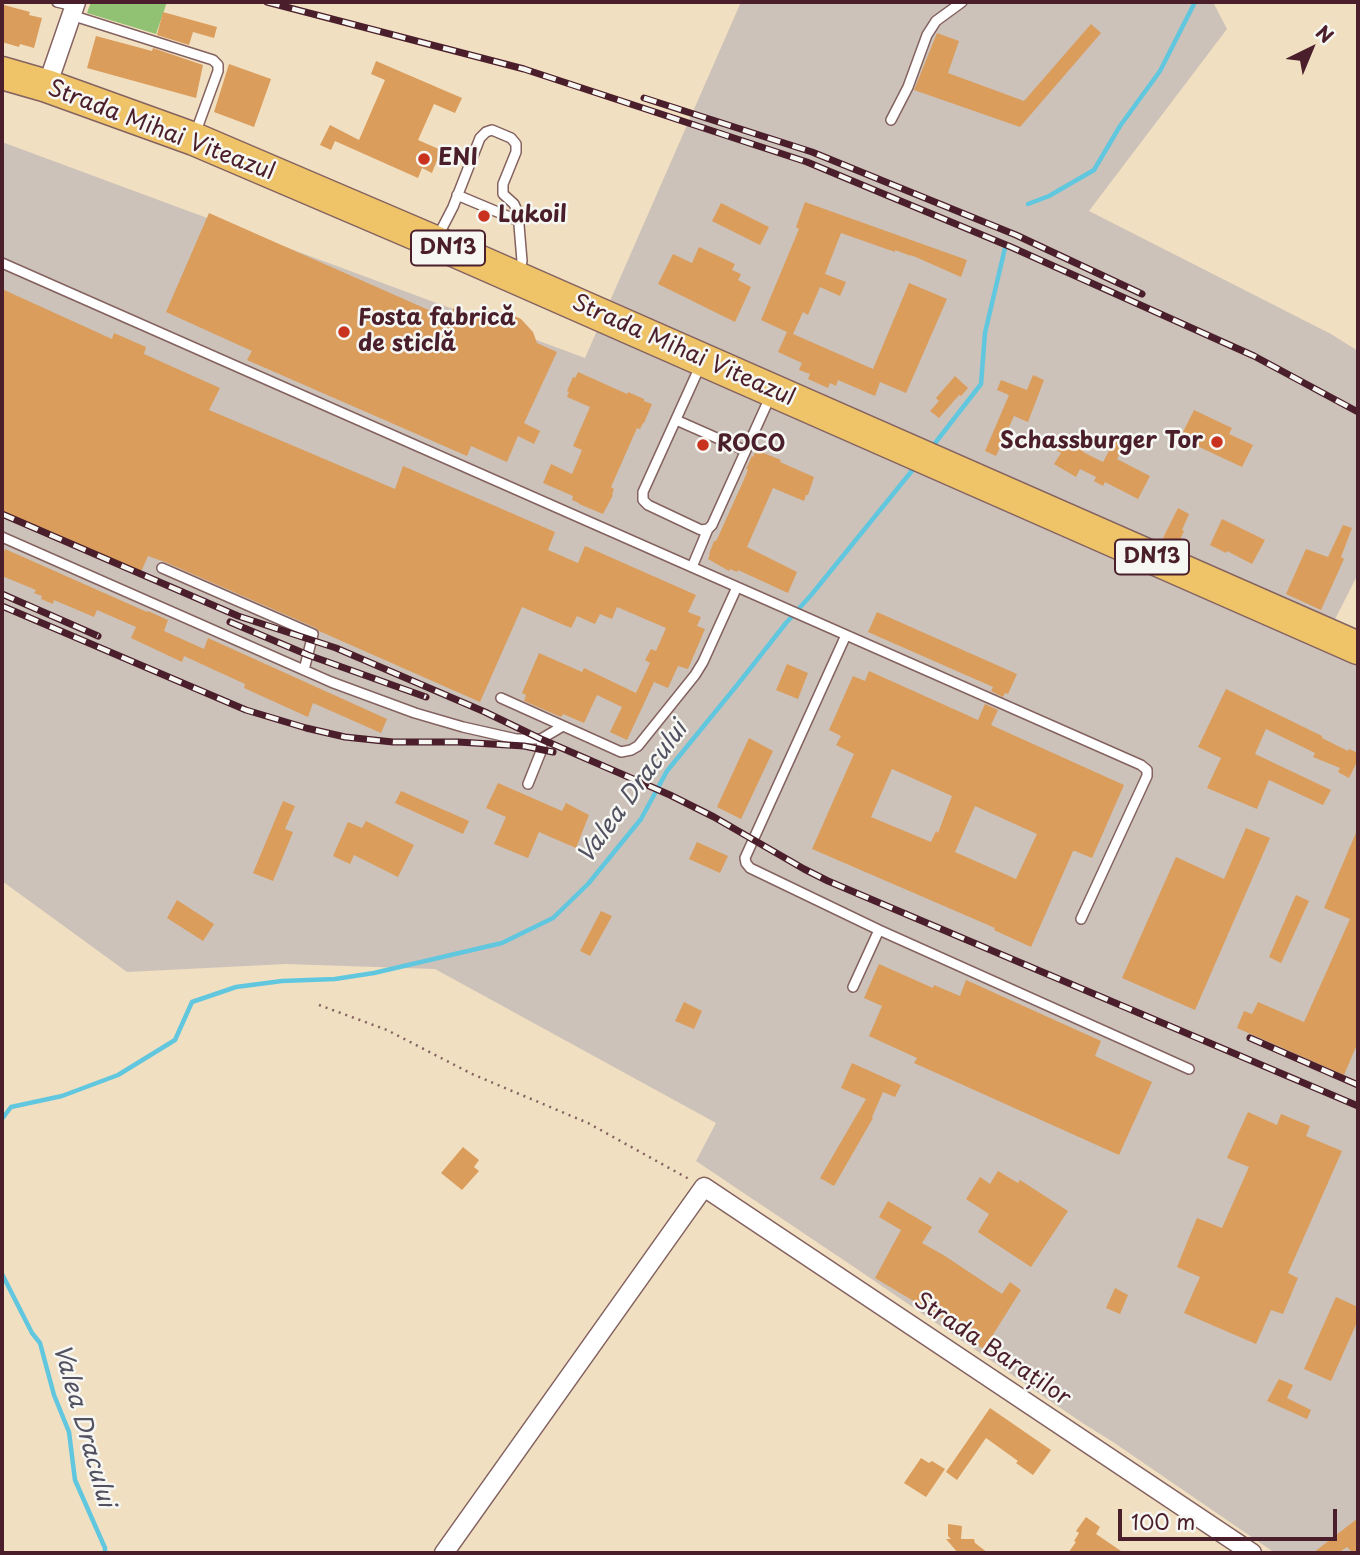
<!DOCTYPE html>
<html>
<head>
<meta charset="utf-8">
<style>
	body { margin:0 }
	#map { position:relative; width:1360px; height:1555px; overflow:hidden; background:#f1dfc1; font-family:"Playpen Sans",sans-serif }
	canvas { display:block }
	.frame { position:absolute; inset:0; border:4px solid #4a1f2b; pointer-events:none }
	.north { position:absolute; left:1276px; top:14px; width:70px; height:70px; -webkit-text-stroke:5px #f6f6f2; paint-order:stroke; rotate:43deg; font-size:19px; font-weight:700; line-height:28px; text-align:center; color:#4a1f2b }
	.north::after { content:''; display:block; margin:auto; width:24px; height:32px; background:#4a1f2b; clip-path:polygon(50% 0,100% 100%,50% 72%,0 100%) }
	.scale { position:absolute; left:1118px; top:1509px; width:219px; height:32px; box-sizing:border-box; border:4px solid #4a1f2b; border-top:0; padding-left:9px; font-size:21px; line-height:24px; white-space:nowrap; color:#4a1f2b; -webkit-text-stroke:5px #f6f6f2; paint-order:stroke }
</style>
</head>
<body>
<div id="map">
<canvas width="1360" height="1555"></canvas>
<div class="frame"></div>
<div class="north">N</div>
<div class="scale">100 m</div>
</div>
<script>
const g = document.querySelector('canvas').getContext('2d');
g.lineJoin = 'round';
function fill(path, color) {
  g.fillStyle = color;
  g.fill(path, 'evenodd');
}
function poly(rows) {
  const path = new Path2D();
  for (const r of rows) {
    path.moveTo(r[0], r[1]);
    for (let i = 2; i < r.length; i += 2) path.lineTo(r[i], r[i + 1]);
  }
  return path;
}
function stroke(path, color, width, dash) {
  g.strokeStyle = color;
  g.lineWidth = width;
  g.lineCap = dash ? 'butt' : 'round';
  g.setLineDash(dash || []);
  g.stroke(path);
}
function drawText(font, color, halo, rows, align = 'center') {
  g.font = font + ' "Playpen Sans",sans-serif';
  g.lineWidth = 5;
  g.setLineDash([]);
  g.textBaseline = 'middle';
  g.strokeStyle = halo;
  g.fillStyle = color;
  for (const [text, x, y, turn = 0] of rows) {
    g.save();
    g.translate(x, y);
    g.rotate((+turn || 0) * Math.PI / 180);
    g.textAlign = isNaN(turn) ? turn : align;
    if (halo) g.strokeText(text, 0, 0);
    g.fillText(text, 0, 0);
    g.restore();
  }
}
fill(poly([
	[741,2,1213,2,1227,29,1089,211,1331,334,1358,351,1358,574,1323,643,1358,659,1358,1553,1275,1553,1113,1442,1084,1424,854,1267,696,1161,716,1123,435,969,286,964,127,972,2,881,2,142,585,358]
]), '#ccc2b9');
fill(poly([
	[91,2,167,2,156,34,87,13]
]), '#91c273');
stroke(poly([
	[1028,204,1049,196,1094,170,1120,126,1160,71,1195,2],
	[932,447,981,384,985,333,1005,248],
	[2,1119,11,1107,62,1096,118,1075,175,1040,192,1002,236,987,282,981,335,979,374,973,502,943,553,918,588,884,641,819,667,771,738,684,786,623,812,594,915,467],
	[2,1274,32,1333,40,1343,54,1395,69,1432,75,1480,105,1548,105,1553]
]), '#61c7de', 4.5);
fill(poly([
	[4,5,30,12,29,15,42,18,34,48,20,44,19,47,2,42,2,11],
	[163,12,217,27,214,38,193,32,189,45,157,35],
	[1091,24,1101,33,1020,127,914,90,937,33,959,41,948,73,1024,101],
	[96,36,152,51,153,48,203,65,196,98,87,68],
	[376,61,462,98,455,113,434,104,418,140,441,150,432,173,422,168,418,178,335,141,331,150,320,145,330,125,359,140,385,80,371,74],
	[229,64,271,79,254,127,214,112],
	[805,202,967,260,961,277,911,255,911,256,895,250,895,252,841,233,825,274,846,282,840,296,820,287,808,315,803,312,793,334,873,369,909,283,947,299,906,393,880,382,875,396,838,380,836,386,830,383,828,388,808,379,810,374,799,370,802,363,778,352,787,332,761,320,799,229,796,227],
	[721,203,769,227,760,245,712,221],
	[209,213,449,319,454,307,474,315,485,311,497,311,508,313,521,319,533,332,537,343,557,352,524,423,540,431,534,444,518,436,507,462,471,446,467,456,247,360,252,351,166,312],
	[699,247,735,264,732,270,741,274,738,280,751,287,735,322,658,284,673,254,692,263],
	[2,289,112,339,114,333,146,347,144,354,220,388,209,410,395,489,403,466,555,532,548,550,578,563,585,546,696,595,688,612,701,617,697,626,705,629,688,669,678,666,668,688,654,682,627,740,610,732,622,707,597,695,584,723,563,714,561,717,524,701,526,695,522,693,539,653,582,672,584,668,636,693,650,663,645,660,651,649,656,651,666,628,617,607,612,619,600,614,595,624,577,616,571,628,522,607,480,702,319,631,316,628,165,562,148,556,141,572,2,511],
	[578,372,627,394,628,392,644,399,644,401,652,404,644,423,643,423,640,429,637,428,611,487,614,489,612,494,613,495,603,514,579,504,579,503,572,500,573,496,543,483,551,464,572,474,582,450,573,446,590,407,567,397,569,392,567,391,573,377,575,378],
	[1033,375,1044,380,1028,422,1014,416,996,456,985,451,1009,395,997,390,1001,380,1027,390],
	[955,376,968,388,961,396,959,395,939,418,930,411,939,401,936,398],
	[1194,410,1232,428,1229,434,1253,445,1242,467,1180,438],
	[1064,434,1086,446,1083,452,1103,462,1117,436,1127,442,1117,459,1150,476,1138,499,1105,482,1103,486,1094,481,1096,477,1080,469,1076,477,1054,464,1061,453,1055,449],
	[756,450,781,460,780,462,814,477,808,495,806,495,804,501,773,488,747,547,797,572,788,593,738,570,737,572,730,569,729,571,708,559,710,554,709,554,714,541,716,541,719,535,746,475,748,469,746,469,752,456,753,457],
	[1178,508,1189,514,1182,530,1184,531,1179,542,1176,541,1175,544,1163,538],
	[1222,519,1265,540,1252,564,1227,551,1226,553,1210,545],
	[1343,525,1352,528,1341,557,1344,559,1321,610,1286,594,1306,549,1328,557],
	[5,549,147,612,148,611,168,620,164,631,204,649,208,638,387,719,381,733,313,703,308,717,244,688,245,684,184,656,182,662,131,638,136,627,97,610,94,617,54,600,53,604,41,599,42,596,34,593,36,590,2,576,2,556],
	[877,612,1017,674,1008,694,1005,693,1003,697,991,691,993,687,868,632],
	[787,664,808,673,798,699,776,690],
	[869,671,978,720,985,704,998,710,991,725,1124,785,1092,858,1075,851,1073,851,1031,947,994,930,995,928,812,849,854,754,836,745,841,736,829,730,853,676,865,681],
	[892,769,952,796,938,833,936,831,931,842,871,817],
	[975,806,1037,834,1016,879,955,852],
	[1226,689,1322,736,1322,738,1348,751,1349,749,1358,753,1358,760,1349,778,1338,772,1340,768,1313,757,1315,753,1266,729,1255,754,1331,790,1323,805,1269,780,1257,809,1207,788,1221,758,1198,747],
	[749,738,773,751,741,819,717,807],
	[498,783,562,811,566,803,589,815,576,848,539,832,528,858,494,844,506,817,486,808],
	[401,791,469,821,463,834,395,803],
	[283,801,295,806,285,829,293,832,273,881,253,873],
	[366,821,414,845,398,877,354,855,350,864,333,856,348,822,362,828],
	[1246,828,1270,838,1195,1010,1122,978,1176,857,1224,879],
	[1358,828,1358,1042,1344,1075,1237,1028,1244,1011,1252,1014,1258,1002,1304,1022,1350,919,1324,908],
	[697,842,728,856,720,873,689,859],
	[1296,895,1309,901,1281,963,1269,957],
	[177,900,214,924,203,941,167,918],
	[601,911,612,916,590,956,580,951],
	[879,964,933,988,934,985,960,996,966,980,1101,1041,1095,1056,1152,1082,1119,1155,914,1063,917,1058,869,1036,882,1006,864,998],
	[684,1002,702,1011,694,1029,675,1021],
	[852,1063,901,1085,895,1097,883,1092,872,1117,873,1118,834,1186,820,1178,866,1099,841,1088],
	[1248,1112,1277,1125,1281,1114,1310,1126,1306,1136,1342,1151,1288,1273,1298,1278,1283,1314,1271,1310,1256,1344,1184,1313,1200,1277,1177,1267,1197,1218,1222,1228,1249,1167,1227,1158],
	[463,1147,479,1160,474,1167,479,1171,462,1190,441,1173],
	[998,1171,1018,1183,1020,1180,1068,1211,1031,1267,978,1232,989,1214,966,1199,980,1177,990,1184],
	[888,1201,932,1227,922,1243,945,1256,1002,1294,1010,1282,1021,1290,984,1349,972,1342,974,1337,875,1278,901,1230,879,1217],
	[1115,1288,1128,1295,1120,1314,1106,1308],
	[1336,1297,1358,1307,1358,1320,1331,1381,1304,1369],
	[1279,1379,1293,1385,1287,1398,1311,1410,1307,1419,1267,1401],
	[990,1408,1051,1450,1033,1475,1016,1463,1018,1461,986,1438,957,1480,946,1472],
	[921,1458,929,1463,932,1461,945,1469,926,1497,904,1483],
	[1086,1517,1100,1527,1096,1534,1124,1553,1068,1553,1076,1542,1074,1541,1079,1533,1076,1531],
	[1358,1518,1358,1553,1353,1553,1347,1547,1338,1553,1313,1553],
	[948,1524,962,1526,961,1539,974,1539,975,1543,988,1553,958,1553,946,1539,951,1539,948,1536]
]), '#da9d5c');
const lane = poly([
	[57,2,74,6],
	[71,15,213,60,218,65,218,71,195,134],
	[891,120,908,87,927,35,936,21,962,2],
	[457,195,519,221],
	[437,238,453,207,480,138,486,132,492,130,511,138,516,144,516,152,503,184,503,194,514,204,518,213,522,261,519,273],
	[2,263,1141,765,1147,770,1147,776,1081,919],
	[701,364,643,492,643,500,648,505,701,530,708,529,712,525,770,397],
	[676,420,744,450],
	[2,537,331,682,415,713,463,727,516,739,541,739,563,726],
	[692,567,708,529],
	[162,568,313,634,304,670],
	[846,635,745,858,746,863,750,868,879,930,1189,1069],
	[501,698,621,752,631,750,638,746,695,675,703,662,737,587],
	[528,784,542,749,541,739],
	[853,987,879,930]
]);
const street = poly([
	[47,86,76,2],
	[444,1553,704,1187,1252,1553]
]);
const highway = poly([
	[2,73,47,86,194,139,435,242,1358,648]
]);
stroke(lane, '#846260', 12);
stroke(street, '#846260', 21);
stroke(highway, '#846260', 35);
stroke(poly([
	[319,1005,387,1030,472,1074,588,1123,689,1179]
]), '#846260', 2.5, [2, 5]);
stroke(lane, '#fff', 9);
stroke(street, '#fff', 18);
stroke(highway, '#efc469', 32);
const rail = poly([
	[267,2,524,69,807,162,1011,247,1254,356,1358,412],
	[644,98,812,152,1016,235,1142,294],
	[2,514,238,616,336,648,485,712,541,739,670,795,714,817,804,869,828,881,1358,1106],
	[2,594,98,636],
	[2,606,246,710,306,728,345,737,393,742,458,742,524,746,553,752],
	[230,622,308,655,426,697],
	[1250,1038,1358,1085]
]);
stroke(rail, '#4a1f2b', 7);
stroke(rail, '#f6f6f2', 4.5, [13]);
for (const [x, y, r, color] of [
	[424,159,7,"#c8321e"],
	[484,216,7,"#c8321e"],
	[344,332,7,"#c8321e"],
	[1217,442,7,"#c8321e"],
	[703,445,7,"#c8321e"]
]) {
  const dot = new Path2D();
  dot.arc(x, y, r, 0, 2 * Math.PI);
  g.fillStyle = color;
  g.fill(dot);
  stroke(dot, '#f6f6f2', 2.5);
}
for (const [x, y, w] of [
	[448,248,74],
	[1152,557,74]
]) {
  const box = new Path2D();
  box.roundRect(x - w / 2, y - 17.5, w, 35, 5);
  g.fillStyle = '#f6f6f2';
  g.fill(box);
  stroke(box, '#4a1f2b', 2);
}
drawText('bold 21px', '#4a1f2b', null, [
	["DN13",448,248],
	["DN13",1152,557]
]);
drawText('23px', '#4a1f2b', '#f6f6f2', [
	["Strada Mihai Viteazul",161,131,21],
	["Strada Mihai Viteazul",683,351,24],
	["Strada Baraților",992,1350,34]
]);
drawText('bold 23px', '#4a1f2b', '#f6f6f2', [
	["ENI",438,159],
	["Lukoil",498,216],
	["Fosta fabrică",358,319],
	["de sticlă",358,345],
	["Schassburger Tor",1203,442,"right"],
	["ROCO",717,445]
], 'left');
drawText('italic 24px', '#515161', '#f6f6f2', [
	["Valea Dracului",633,793,-54],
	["Valea Dracului",83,1426,74]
]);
</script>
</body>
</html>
